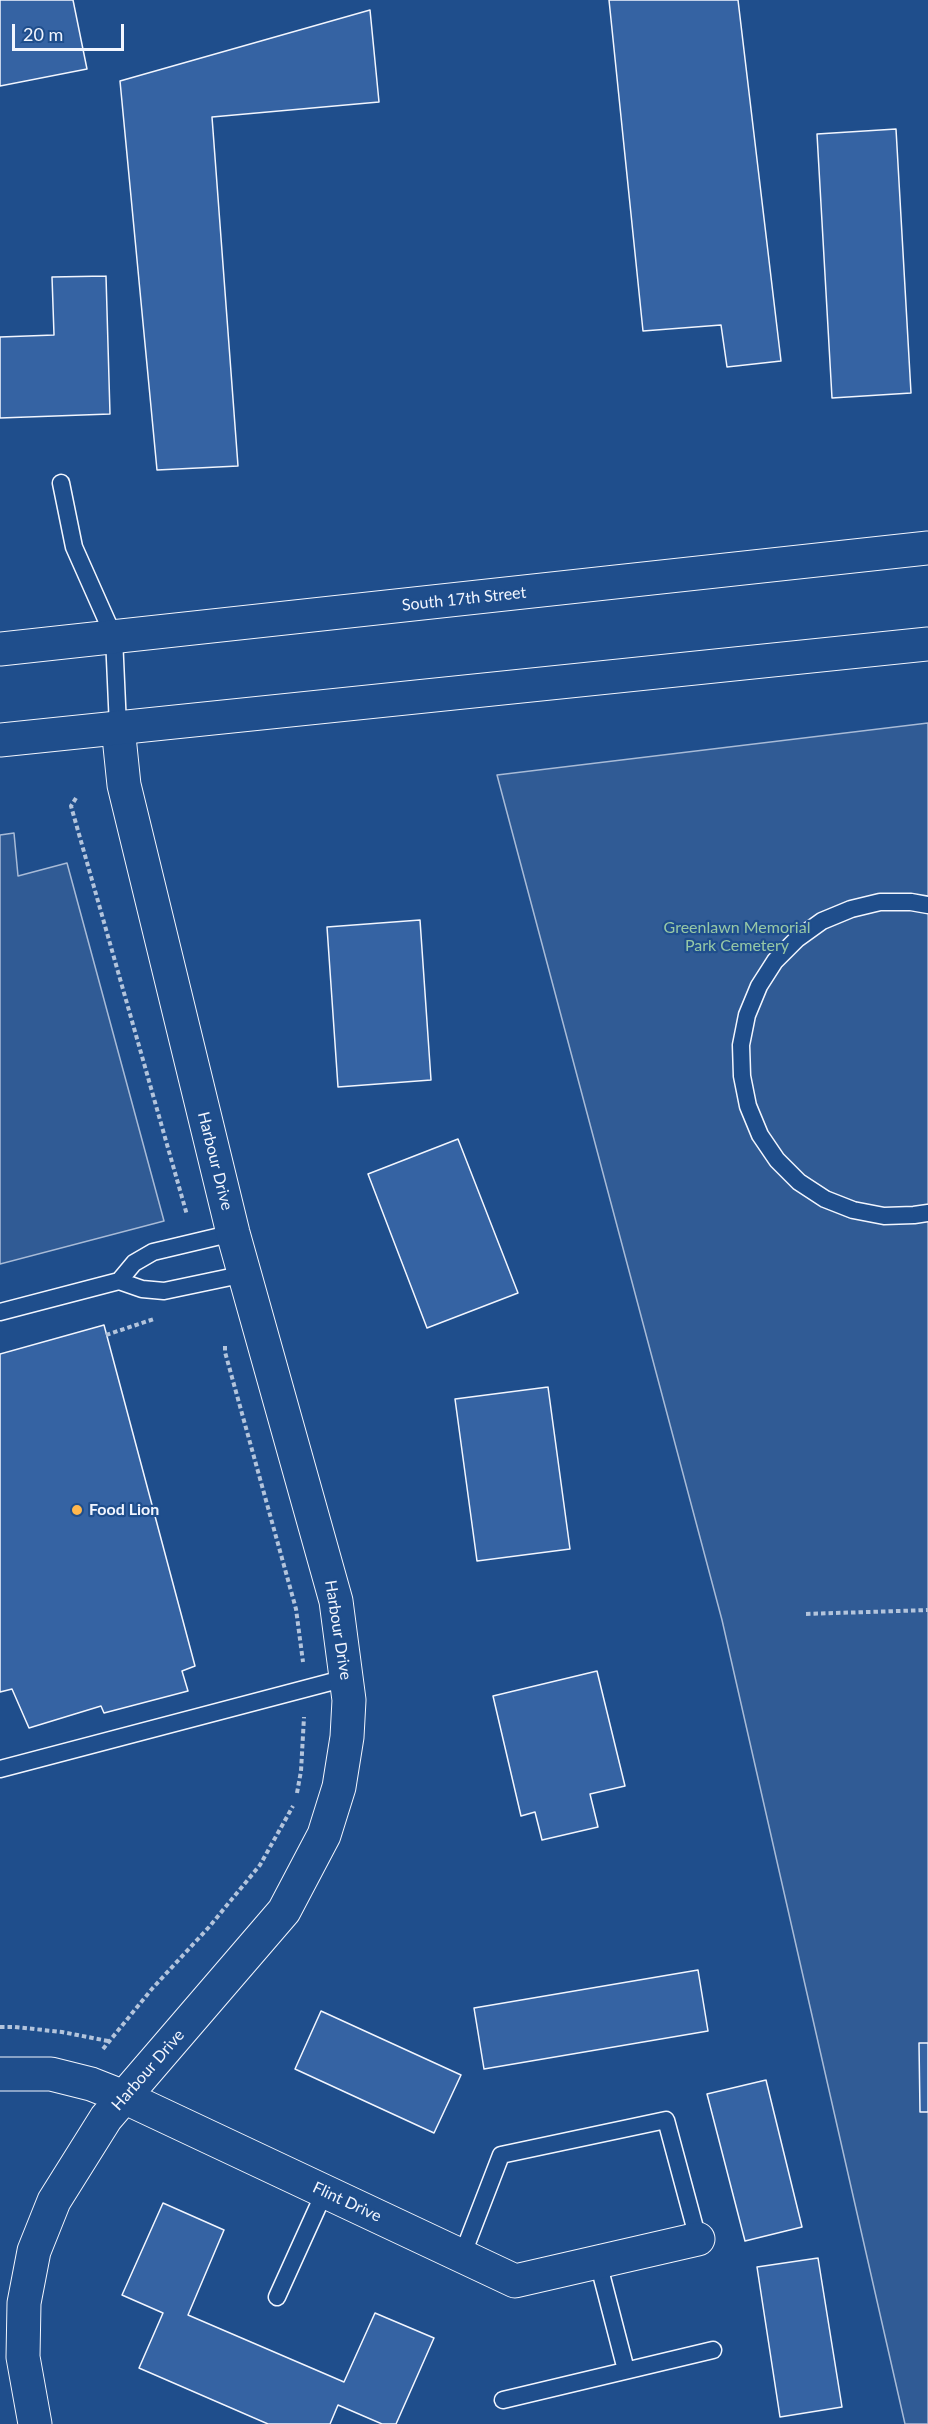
<!DOCTYPE html>
<html>
<head>
<meta charset="utf-8">
<style>
	body { margin:0 }
	#map { position:relative; width:928px; height:2424px; overflow:hidden; background:#1f4e8c; font-family:Lato,sans-serif }
	canvas { display:block }
	.scale { position:absolute; left:12px; top:24px; width:112px; height:27px; box-sizing:border-box; border:3px solid #f2f6ff; border-top:0; padding-left:8px; font-size:18px; line-height:21px; white-space:nowrap; color:#f2f6ff; -webkit-text-stroke:4px #1f4e8c; paint-order:stroke }
</style>
</head>
<body>
<div id="map">
<canvas width="928" height="2424"></canvas>
<div class="scale">20 m</div>
</div>
<script>
const g = document.querySelector('canvas').getContext('2d');
g.lineJoin = 'round';
function fill(path, color) {
  g.fillStyle = color;
  g.fill(path, 'evenodd');
}
function poly(rows) {
  const path = new Path2D();
  for (const r of rows) {
    path.moveTo(r[0], r[1]);
    for (let i = 2; i < r.length; i += 2) path.lineTo(r[i], r[i + 1]);
  }
  return path;
}
function stroke(path, color, width, dash) {
  g.strokeStyle = color;
  g.lineWidth = width;
  g.lineCap = dash ? 'butt' : 'round';
  g.setLineDash(dash || []);
  g.stroke(path);
}
function drawText(font, color, halo, rows, align = 'center') {
  g.font = font + ' Lato,sans-serif';
  g.lineWidth = 4.5;
  g.setLineDash([]);
  g.textBaseline = 'middle';
  g.strokeStyle = halo;
  g.fillStyle = color;
  for (const [text, x, y, turn = 0] of rows) {
    g.save();
    g.translate(x, y);
    g.rotate((+turn || 0) * Math.PI / 180);
    g.textAlign = isNaN(turn) ? turn : align;
    if (halo) g.strokeText(text, 0, 0);
    g.fillText(text, 0, 0);
    g.restore();
  }
}
const built = poly([
	[928,723,928,2424,905,2424,722,1620,497,775,928,723],
	[14,833,18,876,67,863,164,1221,0,1264,0,835,14,833]
]);
fill(built, '#305b95');
stroke(built, '#a8bbd7', 1.5);
const building = poly([
	[0,0,73,0,87,69,0,86,0,0],
	[609,0,738,0,781,361,727,367,721,325,643,331,609,0],
	[370,10,379,102,212,117,238,466,157,470,120,81,370,10],
	[896,129,911,393,832,398,817,134,896,129],
	[106,276,110,414,0,418,0,337,54,335,52,277,106,276],
	[420,920,431,1080,338,1087,327,927,420,920],
	[458,1139,518,1293,427,1328,368,1174,458,1139],
	[104,1325,195,1666,182,1671,188,1691,104,1713,101,1706,29,1728,12,1689,0,1692,0,1354,104,1325],
	[548,1387,570,1549,477,1561,455,1399,548,1387],
	[597,1671,625,1786,590,1794,598,1827,542,1840,535,1812,521,1816,493,1696,597,1671],
	[698,1970,708,2031,484,2069,474,2008,698,1970],
	[321,2011,461,2075,434,2133,295,2069,321,2011],
	[919,2043,928,2043,928,2112,920,2112,919,2043],
	[766,2080,802,2227,745,2241,707,2094,766,2080],
	[163,2203,224,2230,188,2315,344,2382,375,2313,434,2338,396,2424,382,2424,338,2405,330,2424,268,2424,139,2368,163,2313,122,2295,163,2203],
	[818,2258,842,2407,780,2417,757,2267,818,2258]
]);
fill(building, '#3563a3');
stroke(building, '#f2f6ff', 1.5);
const service = poly([
	[61,483,74,547,114,637,118,727],
	[928,905,911,902,880,902,851,909,822,921,797,939,775,961,759,986,747,1015,741,1045,742,1076,748,1106,760,1135,777,1160,799,1182,825,1199,853,1210,884,1216,914,1215,928,1213],
	[119,1281,134,1263,153,1252,233,1233],
	[0,1312,119,1281,142,1289,164,1291,245,1274],
	[0,1769,346,1678],
	[462,2256,501,2155,666,2120,698,2239],
	[598,2262,626,2370],
	[277,2297,325,2191],
	[503,2400,713,2350]
]);
const minor = poly([
	[0,2074,51,2074,91,2084,124,2097,515,2281,698,2239],
	[35,2424,23,2357,24,2303,34,2251,54,2201,106,2118,284,1911,324,1835,339,1787,347,1737,349,1700,336,1601,233,1233,124,785,118,727]
]);
const secondary = poly([
	[0,649,928,548],
	[0,740,928,644]
]);
stroke(service, '#f2f6ff', 19);
stroke(minor, '#f2f6ff', 35);
stroke(secondary, '#f2f6ff', 35);
stroke(poly([
	[76,798,71,806,187,1215],
	[106,1335,154,1319],
	[225,1346,225,1352,296,1609,303,1662],
	[806,1614,928,1610],
	[297,1793,301,1771,304,1717],
	[0,2027,15,2027,62,2032,108,2041],
	[103,2049,151,1990,209,1927,260,1865,293,1806]
]), '#b3c4dc', 4, [4.5, 3]);
stroke(service, '#1f4e8c', 16);
stroke(minor, '#1f4e8c', 33);
stroke(secondary, '#1f4e8c', 33);
for (const [x, y, r, color] of [
	[77,1510,6,"#ffb74d"]
]) {
  const dot = new Path2D();
  dot.arc(x, y, r, 0, 2 * Math.PI);
  g.fillStyle = color;
  g.fill(dot);
  stroke(dot, '#1f4e8c', 2);
}
drawText('16px', '#f2f6ff', '#1f4e8c', [
	["South 17th Street",464,599,-6],
	["Harbour Drive",215,1161,76],
	["Harbour Drive",338,1630,81],
	["Harbour Drive",148,2070,-49],
	["Flint Drive",347,2202,25]
]);
drawText('16px', '#97c8a6', '#1f4e8c', [
	["Greenlawn Memorial",737,928],
	["Park Cemetery",737,946]
]);
drawText('bold 16px', '#f2f6ff', '#1f4e8c', [
	["Food Lion",89,1510]
], 'left');
</script>
</body>
</html>
